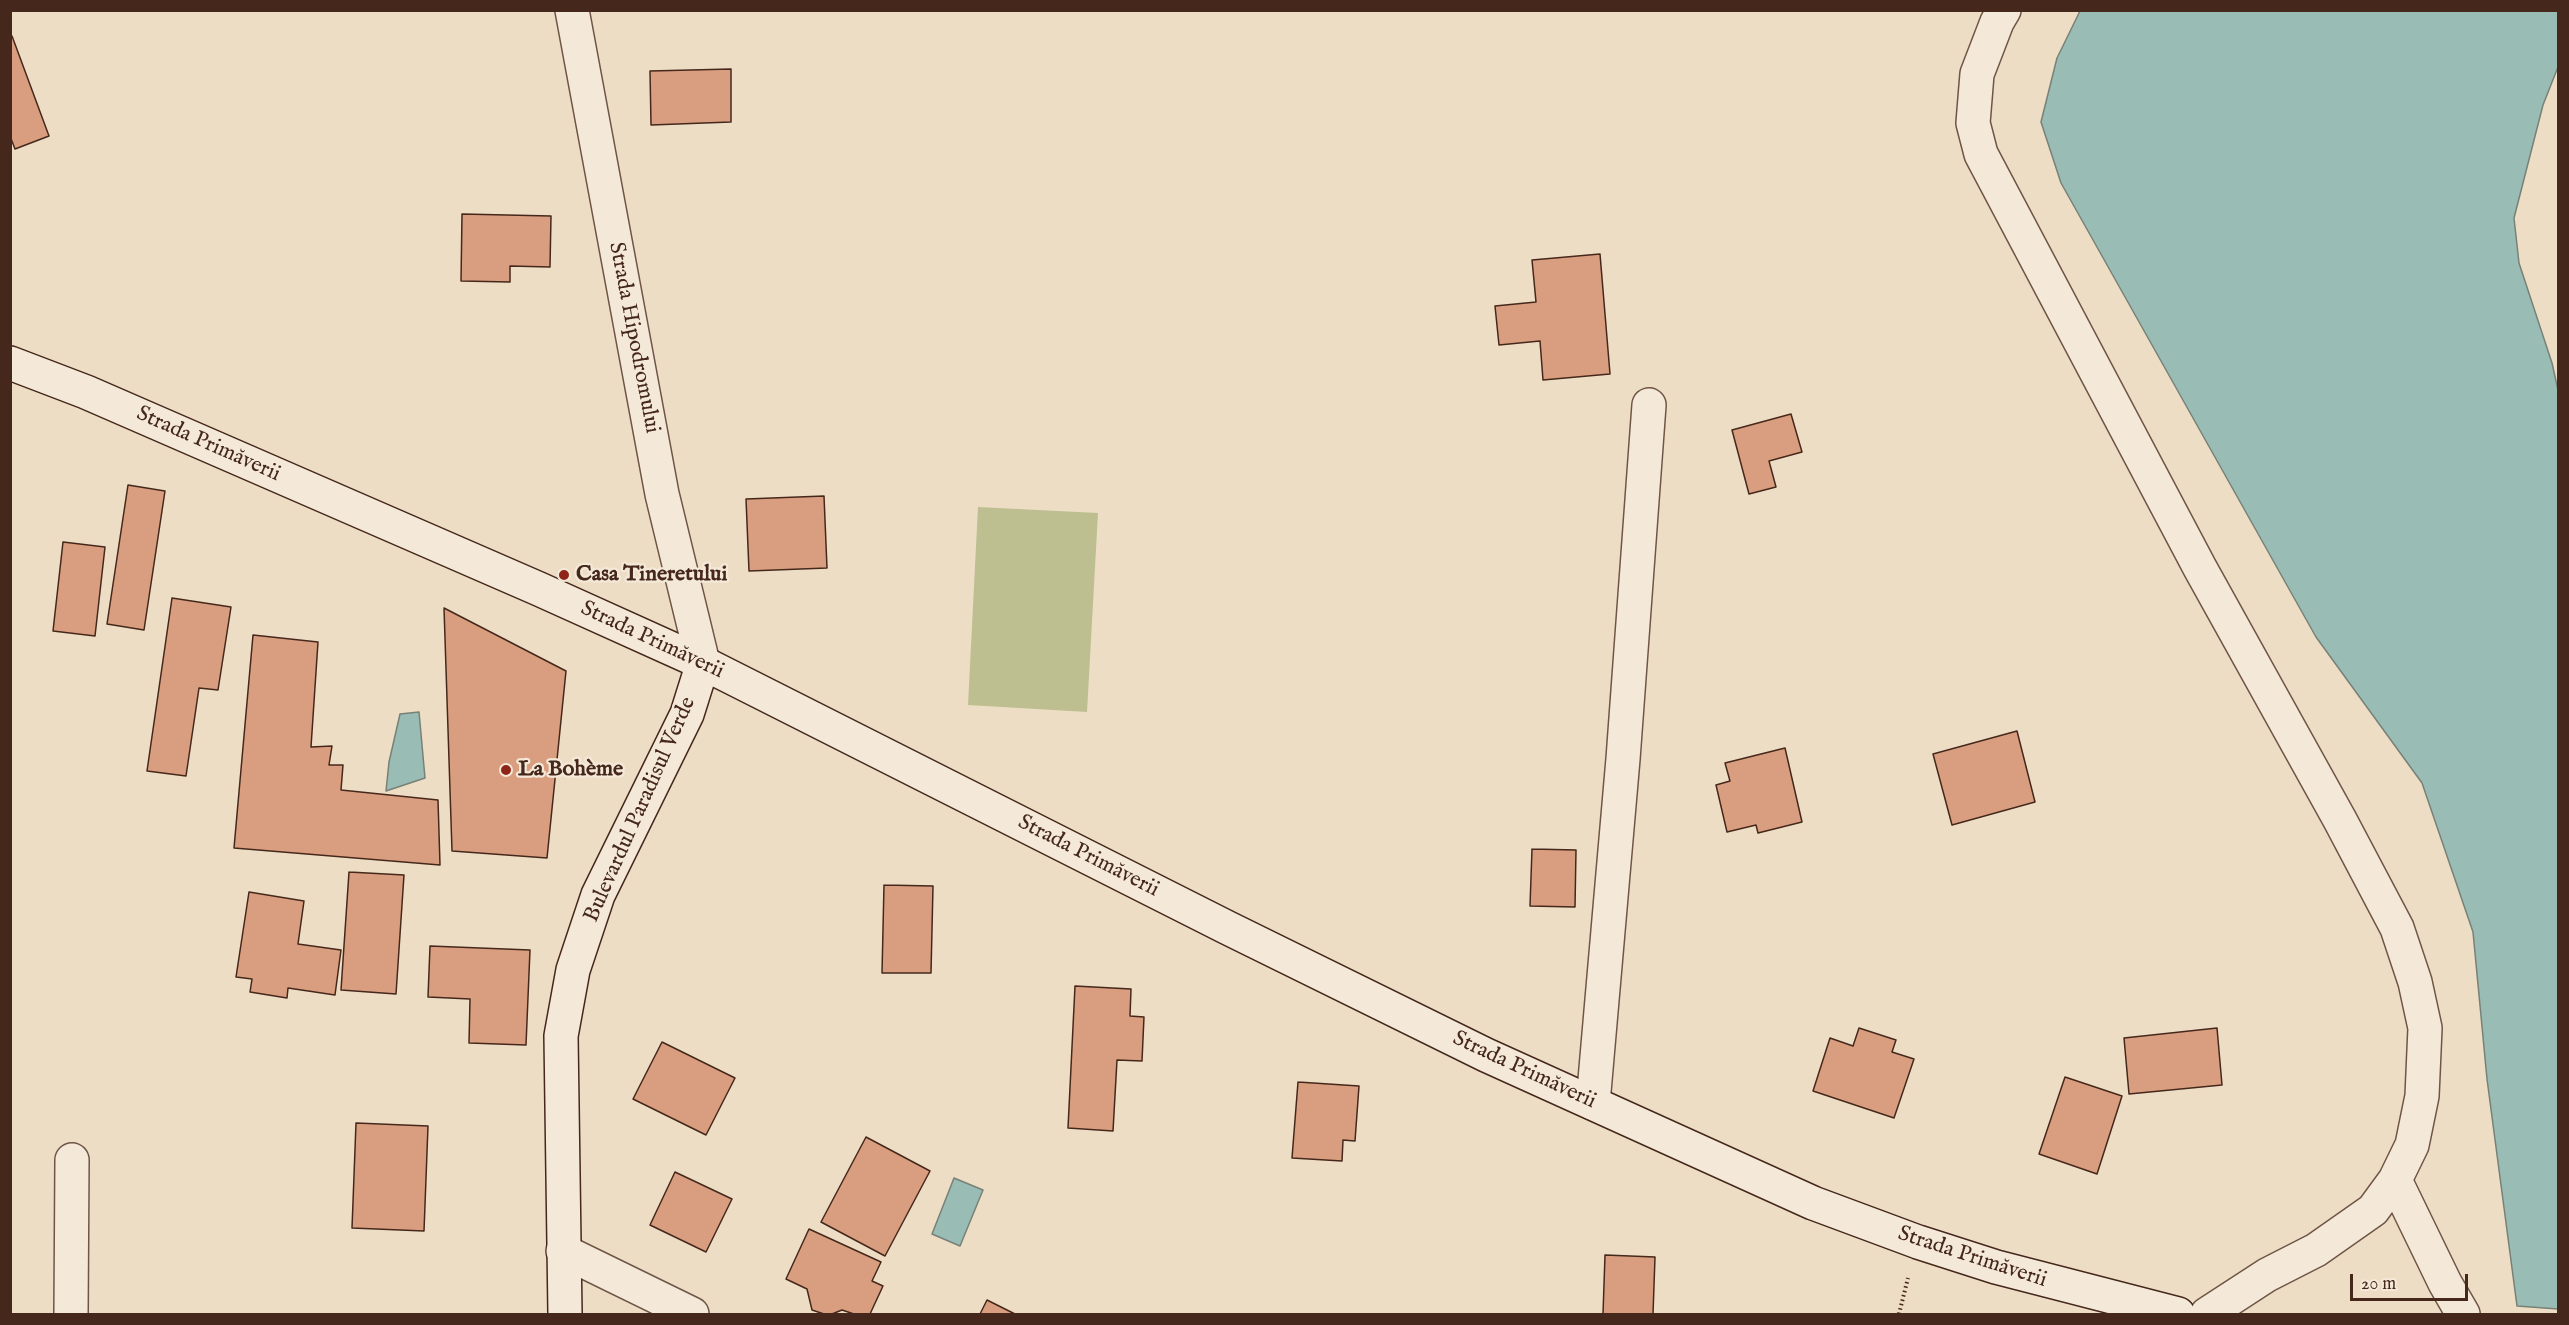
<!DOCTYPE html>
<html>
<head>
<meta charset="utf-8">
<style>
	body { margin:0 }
	#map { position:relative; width:2569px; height:1325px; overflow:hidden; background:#eeddc5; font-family:"IM FELL English",serif }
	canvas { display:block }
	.frame { position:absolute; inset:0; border:12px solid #45281b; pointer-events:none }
	.scale { position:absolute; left:2350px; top:1274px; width:118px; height:27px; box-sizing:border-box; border:3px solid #45281b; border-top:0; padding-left:8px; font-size:18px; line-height:21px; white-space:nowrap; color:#45281b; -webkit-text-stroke:4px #f4e9d9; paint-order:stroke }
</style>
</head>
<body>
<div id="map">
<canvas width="2569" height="1325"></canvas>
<div class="frame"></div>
<div class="scale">20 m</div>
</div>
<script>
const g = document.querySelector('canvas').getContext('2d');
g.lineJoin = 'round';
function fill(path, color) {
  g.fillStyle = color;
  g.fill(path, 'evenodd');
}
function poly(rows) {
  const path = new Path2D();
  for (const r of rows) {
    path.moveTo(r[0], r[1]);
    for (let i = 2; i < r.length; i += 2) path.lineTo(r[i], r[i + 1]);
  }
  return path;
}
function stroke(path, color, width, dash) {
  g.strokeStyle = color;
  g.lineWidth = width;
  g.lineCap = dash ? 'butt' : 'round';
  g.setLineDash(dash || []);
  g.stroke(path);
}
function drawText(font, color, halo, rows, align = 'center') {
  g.font = font + ' "IM FELL English",serif';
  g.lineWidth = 4.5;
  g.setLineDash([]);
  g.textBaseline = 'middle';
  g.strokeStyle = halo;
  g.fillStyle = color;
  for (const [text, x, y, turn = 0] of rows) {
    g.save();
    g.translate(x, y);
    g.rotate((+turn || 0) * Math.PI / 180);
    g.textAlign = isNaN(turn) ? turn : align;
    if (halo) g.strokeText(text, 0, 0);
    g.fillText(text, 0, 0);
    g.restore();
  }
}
fill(poly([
	[978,507,1098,513,1087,712,968,705]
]), '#bdbf91');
const water = poly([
	[2080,11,2558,11,2558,67,2543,105,2514,218,2519,263,2552,363,2558,390,2558,1309,2517,1306,2487,1079,2473,932,2422,783,2316,637,2061,183,2041,122,2057,58,2080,11],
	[419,712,425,778,386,791,389,762,400,714,419,712],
	[954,1178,983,1190,960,1246,932,1234,954,1178]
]);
fill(water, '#99bcb5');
stroke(water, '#778177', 1.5);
const building = poly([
	[10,36,12,36,49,136,15,149,10,136,10,36],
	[731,69,731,122,651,125,650,71,731,69],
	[462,214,551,216,550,267,510,266,510,282,461,281,462,214],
	[1600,254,1610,374,1543,380,1540,341,1499,345,1495,306,1536,302,1532,260,1600,254],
	[1791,414,1802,452,1769,461,1776,487,1749,494,1732,430,1791,414],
	[128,485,165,491,144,630,107,624,128,485],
	[824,496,827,568,749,571,746,499,824,496],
	[63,542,105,547,95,636,53,631,63,542],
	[172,598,231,607,218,690,199,688,186,776,147,771,172,598],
	[444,608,566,671,547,858,452,851,444,608],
	[253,635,318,642,311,747,332,746,329,765,343,765,341,790,438,800,440,865,234,848,253,635],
	[2017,731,2035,802,1952,825,1933,754,2017,731],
	[1785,748,1802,822,1758,833,1756,825,1727,832,1716,785,1730,781,1725,763,1785,748],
	[1532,849,1576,850,1575,907,1530,906,1532,849],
	[349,872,404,875,396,994,341,990,349,872],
	[884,885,933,886,931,973,882,973,884,885],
	[249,892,304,901,298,944,341,950,335,995,288,988,287,998,250,992,252,979,236,977,249,892],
	[430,946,530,950,526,1045,469,1043,470,999,428,997,430,946],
	[1075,986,1131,989,1130,1016,1144,1017,1142,1061,1117,1060,1113,1131,1068,1128,1075,986],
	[1859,1028,1896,1040,1892,1052,1914,1059,1894,1118,1813,1091,1830,1038,1853,1046,1859,1028],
	[2217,1028,2222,1085,2129,1094,2124,1038,2217,1028],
	[662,1042,735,1078,706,1135,633,1099,662,1042],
	[2065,1077,2122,1096,2097,1174,2039,1154,2065,1077],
	[1298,1082,1359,1086,1355,1141,1343,1140,1342,1161,1292,1158,1298,1082],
	[356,1123,428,1126,424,1231,352,1228,356,1123],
	[866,1137,930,1171,885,1256,821,1222,866,1137],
	[675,1172,732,1199,706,1252,650,1225,675,1172],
	[809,1229,881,1262,872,1281,883,1286,870,1314,854,1314,842,1310,832,1314,824,1314,812,1310,807,1289,786,1279,809,1229],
	[1605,1255,1655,1257,1653,1314,1603,1314,1605,1255],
	[987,1300,1015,1314,980,1314,987,1300]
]);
fill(building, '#d99e7f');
stroke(building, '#45281b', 1.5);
const street = poly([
	[572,10,662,494,703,663],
	[2004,10,1997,22,1977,74,1973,123,1981,154,2200,568,2340,820,2397,928,2415,982,2425,1028,2422,1096,2412,1145,2395,1180,2373,1210,2316,1250,2267,1275,2207,1314],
	[1593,1103,1623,759,1649,405],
	[2395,1180,2445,1283,2463,1314],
	[563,1251,692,1314],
	[71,1314,72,1160]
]);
const secondary = poly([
	[10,363,86,392,539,589,703,663,1228,928,1486,1055,1813,1203,1918,1242,1996,1267,2178,1314],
	[565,1314,561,1036,573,970,598,895,687,714,703,663]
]);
stroke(street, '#6f5546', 36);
stroke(secondary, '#45281b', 36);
stroke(poly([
	[1899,1314,1908,1278]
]), '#45281b', 4, [1.5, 3]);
stroke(street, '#f4e9d9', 33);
stroke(secondary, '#f4e9d9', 33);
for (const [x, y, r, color] of [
	[564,575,6,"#8f2418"],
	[506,770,6,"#8f2418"]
]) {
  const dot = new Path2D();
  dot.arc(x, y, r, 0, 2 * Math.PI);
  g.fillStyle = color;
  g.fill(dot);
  stroke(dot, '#f4e9d9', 2);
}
drawText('22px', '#45281b', '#f4e9d9', [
	["Strada Hipodromului",633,338,79],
	["Strada Primăverii",208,445,24],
	["Strada Primăverii",652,641,25],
	["Bulevardul Paradisul Verde",641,810,-66],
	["Strada Primăverii",1088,857,27],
	["Strada Primăverii",1524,1071,25],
	["Strada Primăverii",1972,1258,18]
]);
drawText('bold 22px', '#45281b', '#f4e9d9', [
	["Casa Tineretului",576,575],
	["La Bohème",518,770]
], 'left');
</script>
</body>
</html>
